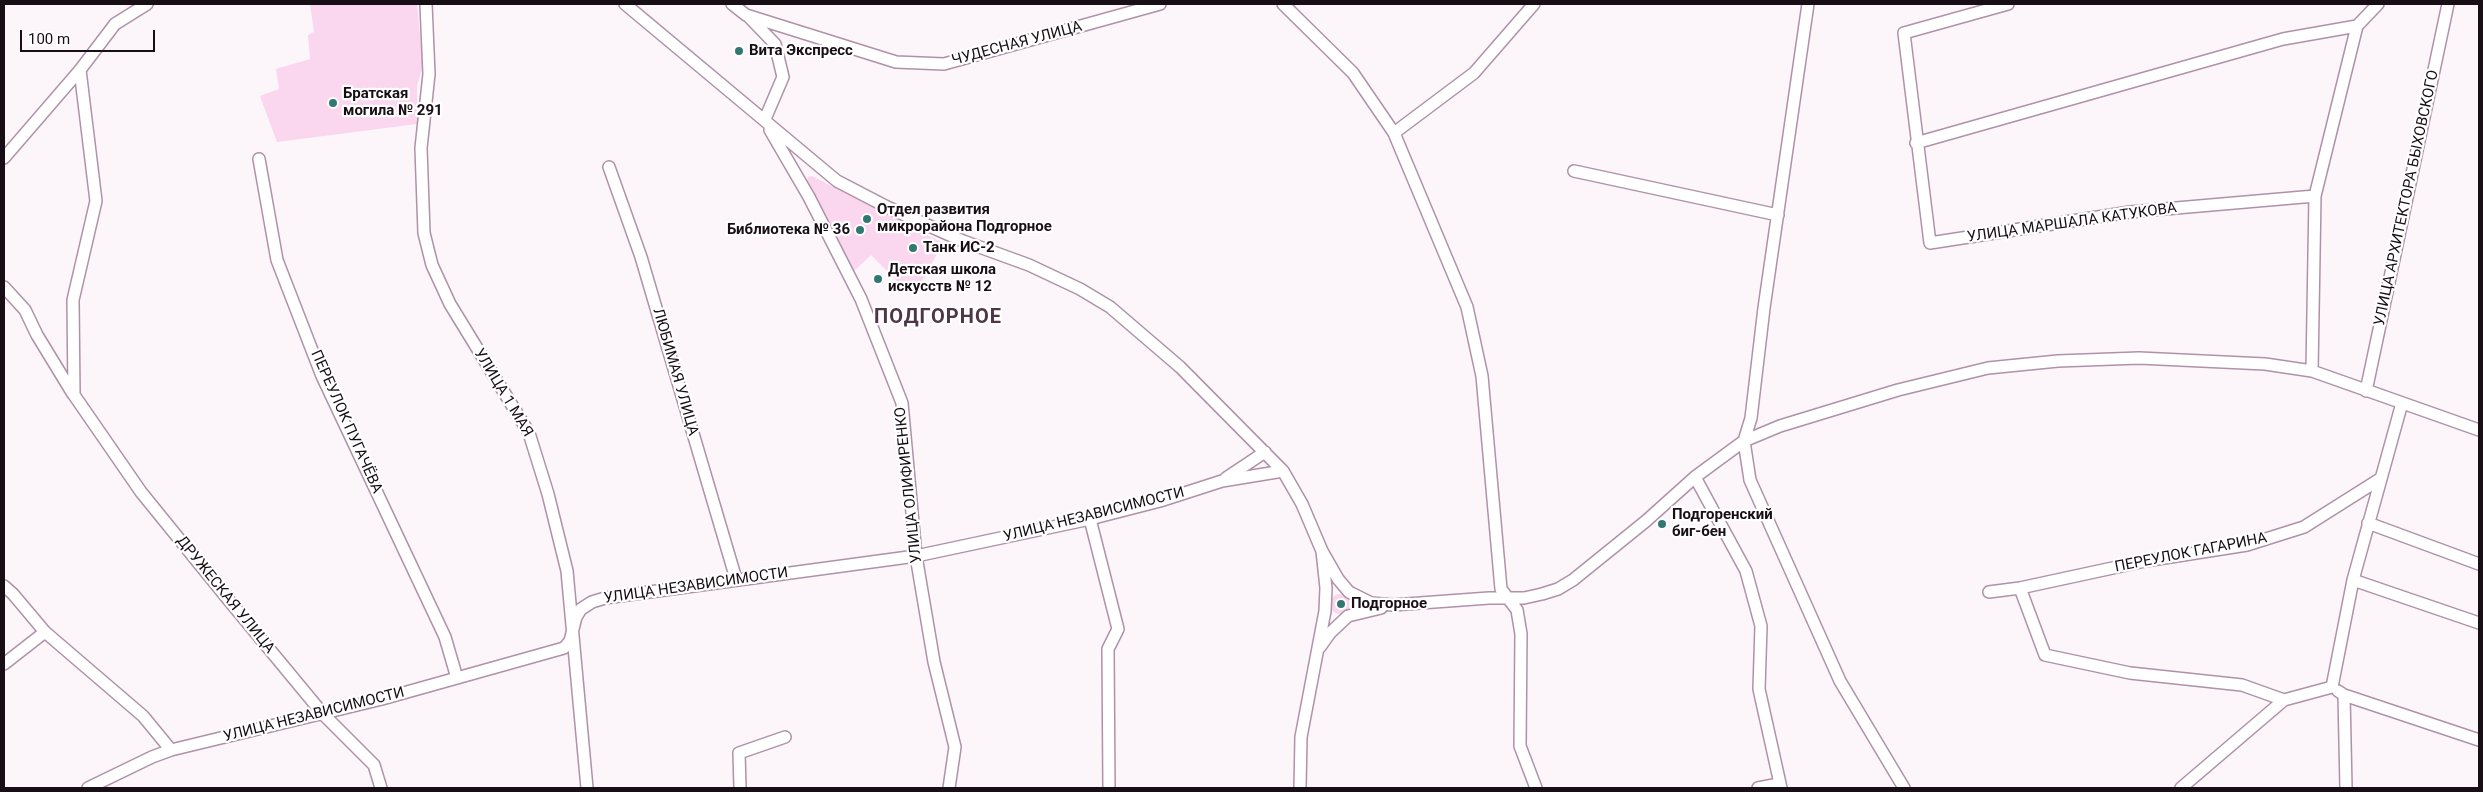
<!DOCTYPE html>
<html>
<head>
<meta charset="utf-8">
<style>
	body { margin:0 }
	#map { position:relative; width:2483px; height:792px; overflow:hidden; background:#fcf5fa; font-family:Roboto,sans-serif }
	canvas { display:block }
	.frame { position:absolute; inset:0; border:5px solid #180e15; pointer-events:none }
	.scale { position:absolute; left:20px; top:30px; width:135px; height:22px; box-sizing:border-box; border:2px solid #180e15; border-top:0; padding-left:6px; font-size:15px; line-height:18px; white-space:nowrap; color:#180e15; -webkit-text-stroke:4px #fff; paint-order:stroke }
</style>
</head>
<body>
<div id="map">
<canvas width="2483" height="792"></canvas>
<div class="frame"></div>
<div class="scale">100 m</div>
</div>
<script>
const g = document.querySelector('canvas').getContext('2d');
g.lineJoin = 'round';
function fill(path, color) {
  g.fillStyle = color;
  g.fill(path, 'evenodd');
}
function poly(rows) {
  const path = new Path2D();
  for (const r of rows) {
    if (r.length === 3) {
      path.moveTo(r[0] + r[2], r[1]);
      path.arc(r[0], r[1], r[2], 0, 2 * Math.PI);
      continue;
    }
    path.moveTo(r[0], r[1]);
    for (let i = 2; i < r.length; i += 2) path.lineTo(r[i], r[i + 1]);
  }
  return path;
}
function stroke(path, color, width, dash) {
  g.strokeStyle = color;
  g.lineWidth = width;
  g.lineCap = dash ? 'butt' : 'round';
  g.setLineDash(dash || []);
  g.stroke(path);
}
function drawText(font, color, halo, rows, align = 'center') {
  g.font = font + ' Roboto,sans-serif';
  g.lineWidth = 4.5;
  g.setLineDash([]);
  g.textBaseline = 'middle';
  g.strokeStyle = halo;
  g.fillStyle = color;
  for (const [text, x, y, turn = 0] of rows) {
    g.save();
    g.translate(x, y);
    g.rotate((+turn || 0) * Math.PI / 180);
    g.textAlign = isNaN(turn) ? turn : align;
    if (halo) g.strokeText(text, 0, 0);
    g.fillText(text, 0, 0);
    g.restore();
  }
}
fill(poly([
	[310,4,417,4,423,66,417,85,417,124,277,142,260,96,279,89,276,69,310,59,308,35,314,32],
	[812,176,943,243,921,283,908,292,871,255,853,272,807,181,808,177],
	[1340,604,10]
]), '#fad6ef');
const minor = poly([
	[426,4,429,74,421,148,424,233,432,265,450,304,529,433,548,494,567,571,587,788],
	[625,4,837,181,887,207,963,241,1029,265,1080,289,1110,307,1180,367,1283,471,1302,504,1322,551,1326,588,1325,611,1301,737,1300,788],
	[732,4,746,15,896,62,944,64,1160,4],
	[1283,4,1353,73,1394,133,1467,307,1482,376,1501,589,1517,610,1521,634,1520,746,1536,788],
	[1808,4,1764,308,1751,418,1744,441,1750,480,1840,681,1904,788],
	[2008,4,1904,33,1930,243,2130,212,2315,196],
	[749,17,775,44,783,77,765,119],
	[80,70,96,201,73,300,74,395,141,492,227,598,323,714,374,765,381,788],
	[770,130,809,197,861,299,902,403,916,556,934,662,955,747,949,788],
	[1394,133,1474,73,1534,4],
	[1916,143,2283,39,2357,26],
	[4,158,80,70,115,24,147,4],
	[259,159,277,260,322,376,445,637,457,678],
	[609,167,641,257,736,579],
	[1574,171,1778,215],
	[4,287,25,310,37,335,73,394],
	[2312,371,2315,196,2357,26,2378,4],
	[2366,391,2448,4],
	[1695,477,1746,571,1761,626,1759,689,1781,788],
	[1226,478,1265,452],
	[1090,519,1118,629,1108,649,1109,788],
	[2368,523,2479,564],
	[1322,551,1338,579,1349,592,1371,603,1393,605,1489,598,1524,598,1542,594,1558,589,1573,580,1646,521,1695,477,1744,441,1780,426,1898,390,1988,368,2058,361,2139,358,2265,364,2312,371,2479,430],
	[2353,580,2479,623],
	[4,586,13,594,45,632,143,716,171,750],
	[2020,588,2045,655,2130,673,2242,685,2284,700,2332,687],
	[1989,592,2020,588,2145,561,2247,545,2304,527,2380,479],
	[1320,647,1330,633,1348,616,1381,608],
	[4,664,45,632],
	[2332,687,2353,580,2402,403],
	[2338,691,2344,695,2346,788],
	[2344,695,2479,740],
	[88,788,152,757,171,750,382,699,564,648,570,641,576,617,581,609,592,602,605,598,916,556,1090,519,1160,501,1222,481,1283,471],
	[740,788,739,753,785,737],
	[1758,788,1779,784],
	[2181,788,2284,700]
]);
stroke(minor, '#af92a7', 14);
stroke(minor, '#fff', 11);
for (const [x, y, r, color] of [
	[739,51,5,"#307871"],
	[333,103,5,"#307871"],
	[867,219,5,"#307871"],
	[860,230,5,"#307871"],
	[913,248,5,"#307871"],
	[878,279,5,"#307871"],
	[1662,524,5,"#307871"],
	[1341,604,5,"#307871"]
]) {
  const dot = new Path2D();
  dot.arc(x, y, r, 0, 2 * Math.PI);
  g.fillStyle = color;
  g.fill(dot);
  stroke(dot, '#fff', 2);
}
drawText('15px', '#180e15', '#fff', [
	["ЧУДЕСНАЯ УЛИЦА",1017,44,-15],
	["УЛИЦА АРХИТЕКТОРА БЫХОВСКОГО",2407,198,-78],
	["УЛИЦА МАРШАЛА КАТУКОВА",2072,223,-8],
	["ЛЮБИМАЯ УЛИЦА",675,372,74],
	["УЛИЦА 1 МАЯ",503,393,59],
	["ПЕРЕУЛОК ПУГАЧЁВА",346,422,66],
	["УЛИЦА ОЛИФИРЕНКО",909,485,-96],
	["УЛИЦА НЕЗАВИСИМОСТИ",1094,515,-14],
	["ПЕРЕУЛОК ГАГАРИНА",2191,553,-11],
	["УЛИЦА НЕЗАВИСИМОСТИ",696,586,-8],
	["ДРУЖЕСКАЯ УЛИЦА",225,595,51],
	["УЛИЦА НЕЗАВИСИМОСТИ",314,715,-14]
]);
drawText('bold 15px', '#180e15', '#fff', [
	["Вита Экспресс",749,51],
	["Братская",343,94],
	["могила № 291",343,111],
	["Отдел развития",877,210],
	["микрорайона Подгорное",877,227],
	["Библиотека № 36",850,230,"right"],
	["Танк ИС-2",923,248],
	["Детская школа",888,270],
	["искусств № 12",888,287],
	["Подгоренский",1672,515],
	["биг-бен",1672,532],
	["Подгорное",1351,604]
], 'left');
g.letterSpacing = '1px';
drawText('bold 20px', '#4e3547', '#fff', [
	["ПОДГОРНОЕ",938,318]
]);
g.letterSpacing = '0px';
</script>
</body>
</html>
